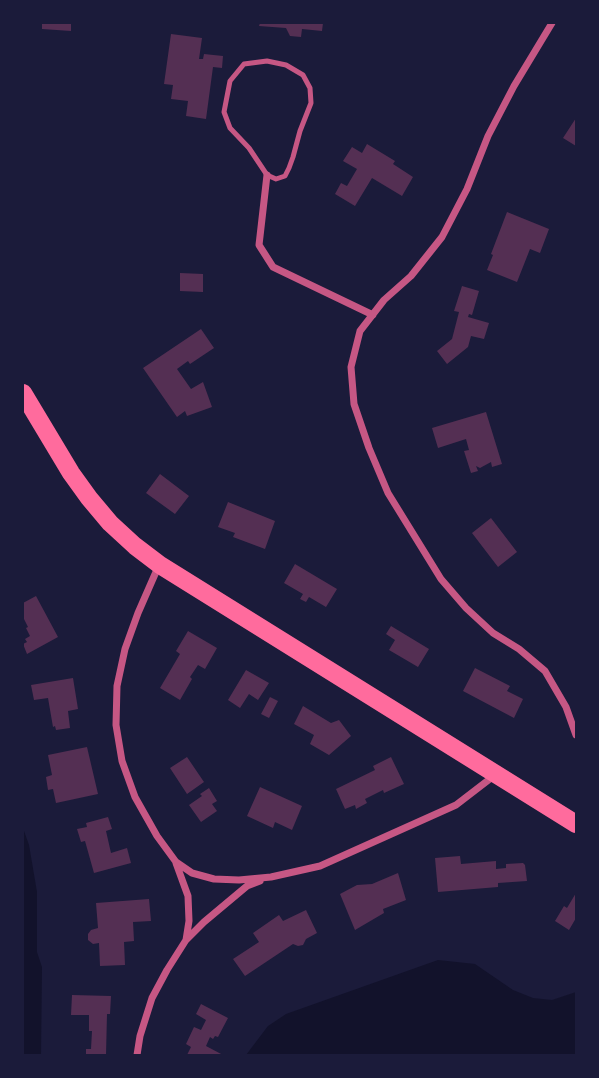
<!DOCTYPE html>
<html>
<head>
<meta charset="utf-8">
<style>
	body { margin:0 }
	#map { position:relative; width:599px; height:1078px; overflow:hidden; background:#1b1b3a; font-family:Roboto,sans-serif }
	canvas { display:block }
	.frame { position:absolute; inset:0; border:24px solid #1b1b3a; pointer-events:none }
</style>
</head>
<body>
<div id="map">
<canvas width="599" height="1078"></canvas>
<div class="frame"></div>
</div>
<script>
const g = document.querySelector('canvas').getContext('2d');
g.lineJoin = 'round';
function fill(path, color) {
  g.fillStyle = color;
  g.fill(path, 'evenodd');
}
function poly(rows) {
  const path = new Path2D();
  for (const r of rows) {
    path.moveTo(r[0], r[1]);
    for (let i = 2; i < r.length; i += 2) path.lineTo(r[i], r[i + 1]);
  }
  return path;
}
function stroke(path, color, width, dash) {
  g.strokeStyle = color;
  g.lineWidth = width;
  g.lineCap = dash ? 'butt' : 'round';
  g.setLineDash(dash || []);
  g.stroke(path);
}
fill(poly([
	[23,828,29,845,37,892,37,952,42,967,41,1055,23,1055],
	[438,960,475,964,513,990,533,998,552,1000,576,992,576,1055,246,1055,268,1026,286,1014]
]), '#12122b');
fill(poly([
	[42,23,71,23,71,31,42,29],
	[260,23,323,23,322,31,302,29,301,37,290,36,286,28,259,26],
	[171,34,202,38,199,59,203,59,204,54,223,56,222,68,213,67,206,119,186,116,188,101,171,99,173,85,164,84],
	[576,118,576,146,563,138],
	[367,144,395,161,393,164,413,177,402,196,372,178,355,206,335,194,341,183,347,186,357,169,343,161,352,147,362,153],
	[507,212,549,229,540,253,530,249,517,282,487,270,493,255,491,254],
	[180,273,203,274,203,292,180,291],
	[462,286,479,291,472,315,469,314,468,317,489,323,484,339,471,336,468,347,447,364,437,351,452,339,459,312,454,311],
	[201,329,214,348,190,364,188,361,177,369,191,389,203,382,212,407,187,416,185,411,177,417,143,368],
	[486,412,502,464,492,467,491,462,480,468,476,466,478,471,471,473,464,451,469,450,466,439,438,448,432,428],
	[160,474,189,496,175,514,146,493],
	[228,502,275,521,265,549,233,537,235,533,218,527],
	[491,518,517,552,498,567,472,533],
	[295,564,337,589,326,607,309,597,306,602,300,599,303,594,284,583],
	[36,596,58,637,27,654,23,644,27,642,25,639,30,636,26,628,28,627,23,617,23,603],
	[391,626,429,649,418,667,389,650,395,640,386,634],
	[188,631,217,648,205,669,198,665,190,677,192,679,180,700,160,688,180,654,176,651],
	[475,668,510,686,507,691,523,699,514,718,463,691],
	[246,670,269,683,258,700,249,694,240,708,228,700],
	[73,678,78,709,68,711,70,728,56,730,55,726,53,727,48,698,34,700,31,685],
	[270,697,278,701,269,718,261,714],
	[303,706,331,723,339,720,351,736,329,755,310,744,314,735,294,724],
	[87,747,98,794,56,803,53,789,48,790,46,777,52,775,48,755],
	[187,757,204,782,187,794,170,768],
	[391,757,404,784,384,793,383,790,365,799,367,803,356,809,355,805,345,809,336,789,375,770,373,766],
	[260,787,302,806,292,830,275,822,273,828,247,816],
	[209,788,217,801,212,804,217,811,201,822,189,805,202,796,200,794],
	[108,817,112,829,106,831,111,853,127,848,131,863,94,873,85,841,81,842,77,829,87,827,86,823],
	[460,856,461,864,496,861,496,869,506,868,506,864,523,863,525,865,527,881,498,883,498,887,438,892,435,858],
	[398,873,406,900,383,909,384,913,355,930,340,894,357,885,372,884],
	[576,893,576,918,569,930,555,921,564,906,567,908],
	[149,899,151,921,133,922,134,941,124,942,125,965,100,966,99,943,93,944,88,940,88,934,91,930,98,928,96,903],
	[306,910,317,933,306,939,303,945,298,946,293,944,245,976,233,959,259,942,253,933,279,915,283,921],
	[72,995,111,996,110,1014,107,1014,106,1055,86,1055,86,1049,91,1049,92,1031,89,1031,89,1015,71,1015],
	[201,1004,228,1018,218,1037,215,1036,213,1039,210,1037,206,1046,223,1055,187,1055,191,1047,186,1044,194,1027,201,1030,206,1020,196,1014]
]), '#542f53');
stroke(poly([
	[267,61,286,65,303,75,310,88,311,103,300,131,293,157,289,168,285,176,276,179,267,175,249,148,230,128,224,112,230,81,244,64,267,61]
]), '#c65784', 5);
stroke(poly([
	[552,23,514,86,488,136,467,189,442,237,411,276,384,300,360,331,351,367,354,404,369,448,388,493,441,579,466,608,493,633,519,649,545,671,566,707,576,735],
	[267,175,259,245,273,267,373,315],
	[159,565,138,613,125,649,117,686,116,725,122,761,135,797,157,836,176,862,192,873,214,879,239,880,271,877,320,866,456,805,495,775],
	[186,940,204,922,247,886,260,881],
	[137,1055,140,1036,152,998,167,970,186,940,189,921,188,896,176,863]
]), '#c65784', 7);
stroke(poly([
	[23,393,71,473,89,498,110,523,135,546,160,565,576,824]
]), '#ff6b9d', 18);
</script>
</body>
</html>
